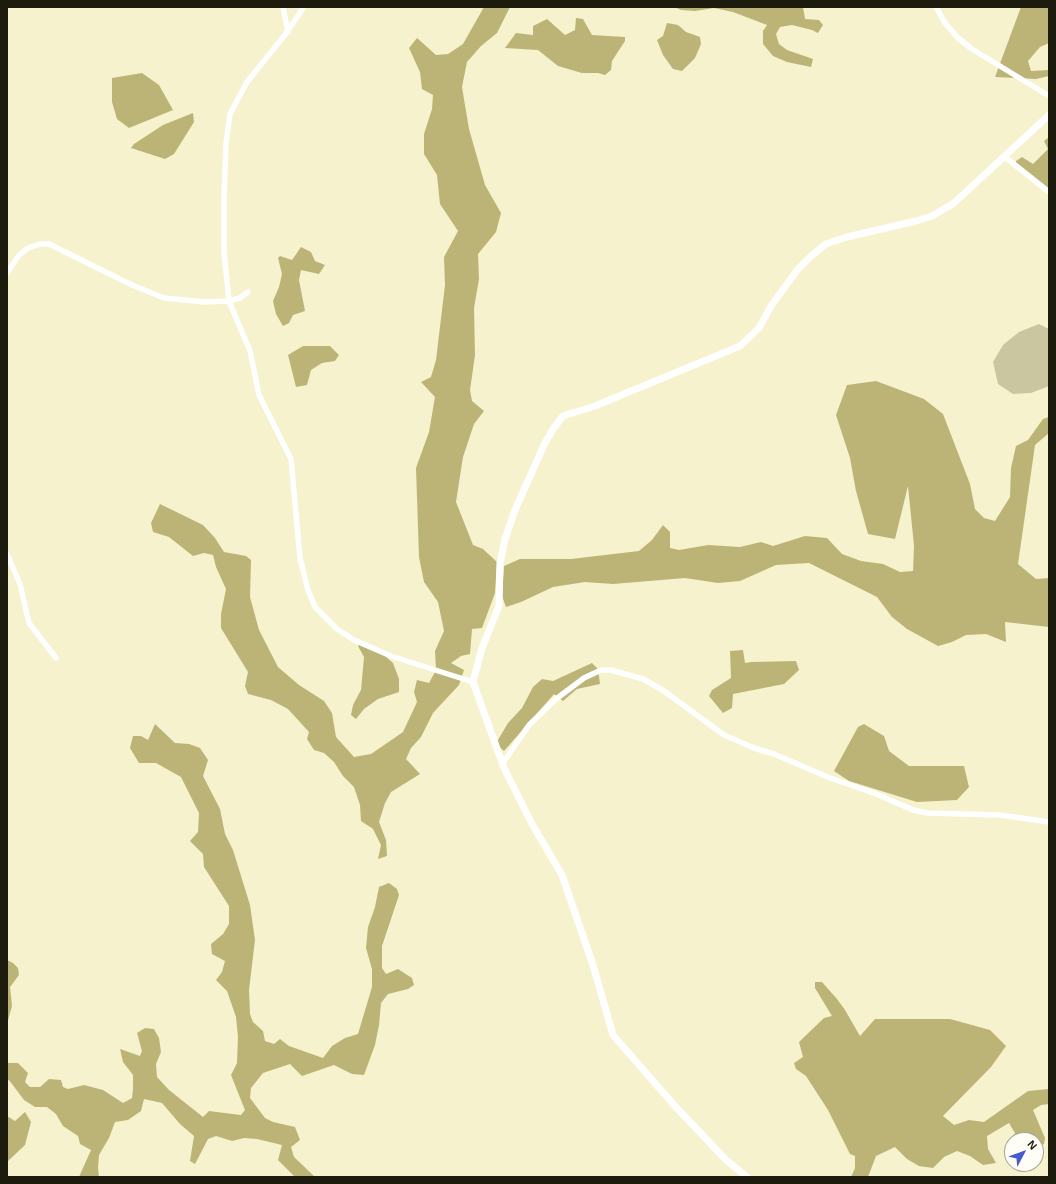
<!DOCTYPE html>
<html>
<head>
<meta charset="utf-8">
<style>
	body { margin:0 }
	#map { position:relative; width:1056px; height:1184px; overflow:hidden; background:#f6f2cd; font-family:Arial,sans-serif }
	canvas { display:block }
	.frame { position:absolute; inset:0; border:8px solid #1d1b0d; pointer-events:none }
	.north { position:absolute; left:1004px; top:1132px; width:40px; height:40px; box-sizing:border-box; background:#fffef6; border:1px solid #a5a399; border-radius:50%; rotate:49deg; font-size:11px; font-weight:700; line-height:16px; text-align:center; color:#1d1b0d }
	.north::after { content:''; display:block; margin:auto; width:14px; height:18px; background:#475ace; clip-path:polygon(50% 0,100% 100%,50% 72%,0 100%) }
</style>
</head>
<body>
<div id="map">
<canvas width="1056" height="1184"></canvas>
<div class="frame"></div>
<div class="north">N</div>
</div>
<script>
const g = document.querySelector('canvas').getContext('2d');
g.lineJoin = 'round';
function fill(path, color) {
  g.fillStyle = color;
  g.fill(path, 'evenodd');
}
function poly(rows) {
  const path = new Path2D();
  for (const r of rows) {
    path.moveTo(r[0], r[1]);
    for (let i = 2; i < r.length; i += 2) path.lineTo(r[i], r[i + 1]);
  }
  return path;
}
function stroke(path, color, width, dash) {
  g.strokeStyle = color;
  g.lineWidth = width;
  g.lineCap = dash ? 'butt' : 'round';
  g.setLineDash(dash || []);
  g.stroke(path);
}
fill(poly([
	[1039,324,1049,329,1049,386,1031,393,1013,394,998,384,993,362,1003,345,1019,332]
]), '#cac69f');
fill(poly([
	[484,7,510,7,497,33,481,46,467,62,462,87,469,129,485,185,501,213,496,232,478,254,479,279,474,308,475,355,470,390,472,401,484,411,474,424,463,457,456,502,473,545,483,549,497,562,495,593,482,628,472,629,470,654,461,656,451,663,464,670,459,685,433,713,421,737,411,748,406,759,420,774,391,792,385,803,379,822,386,840,387,856,378,859,381,845,373,829,361,821,360,805,354,787,343,776,334,762,324,753,314,750,307,739,309,732,288,709,271,700,248,694,245,686,248,672,221,628,221,614,226,589,216,567,213,555,204,553,193,556,169,537,153,532,151,523,160,504,203,525,215,538,224,552,246,556,251,560,250,597,259,630,278,667,299,685,324,701,332,713,336,737,354,757,371,754,403,732,417,702,414,692,417,680,429,683,436,670,435,651,444,631,438,602,424,582,419,557,416,468,429,432,435,397,421,382,431,377,436,360,445,285,444,257,458,231,440,204,437,175,424,154,424,134,432,109,433,95,422,89,420,72,409,48,417,38,436,55,448,54,463,44],
	[674,7,803,7,805,19,819,20,823,25,818,33,812,30,792,25,780,27,776,34,779,44,787,50,813,59,811,67,787,62,773,56,763,44,763,31,767,25,733,12,714,8,695,11,681,10],
	[1021,7,1049,7,1049,43,1040,47,1028,61,1031,71,1049,70,1049,76,1036,79,995,77],
	[576,18,583,19,592,35,625,37,625,41,612,61,611,70,605,75,598,73,582,73,558,66,538,50,505,48,516,33,533,35,533,26,547,19,565,35,575,30],
	[667,23,678,25,686,32,700,37,701,44,695,58,682,71,673,69,663,55,657,40,663,36],
	[142,73,159,85,173,110,129,128,117,119,112,102,112,78],
	[193,113,194,122,174,154,165,159,131,148,134,144,163,125],
	[1049,137,1049,193,1016,163,1016,161,1022,157,1033,164,1048,149,1044,141],
	[301,247,311,252,315,261,325,265,319,274,301,270,299,280,305,311,293,315,289,323,283,326,276,314,273,301,279,287,282,274,278,258,280,256,292,260],
	[303,346,330,346,339,355,335,361,322,363,311,370,307,385,296,387,288,355],
	[876,381,924,399,943,414,970,484,975,509,984,518,995,521,1010,497,1011,468,1016,446,1028,440,1043,419,1049,417,1049,433,1035,445,1018,564,1036,579,1049,578,1049,627,1005,622,1006,642,986,634,966,635,952,642,938,646,907,629,892,617,877,597,809,563,776,565,740,581,718,583,685,578,613,584,585,582,553,587,521,602,506,607,502,596,504,566,520,559,571,559,639,551,652,540,663,525,670,532,670,548,679,550,708,545,740,547,761,542,773,546,805,536,827,538,842,554,861,561,883,564,900,572,913,571,914,546,908,486,895,539,868,534,856,491,850,458,836,415,847,385],
	[362,642,376,648,393,663,399,679,399,692,378,699,364,709,356,719,351,715,353,705,361,690,364,657,358,646],
	[743,650,745,663,751,662,796,661,799,670,784,684,733,694,732,708,723,713,709,696,712,690,731,678,730,651],
	[592,663,598,669,600,684,577,689,563,701,554,694,504,751,498,746,498,740,508,723,522,708,533,687,542,679,553,681],
	[155,724,175,743,189,744,200,748,208,760,203,776,220,809,225,834,233,850,250,905,255,940,249,990,250,1014,253,1022,263,1031,265,1041,274,1044,280,1039,289,1046,323,1058,332,1046,345,1038,358,1034,372,987,372,969,366,948,368,927,375,907,379,887,389,883,397,889,399,895,382,946,382,968,386,974,398,969,412,978,414,985,408,989,388,994,381,1003,379,1025,375,1045,364,1075,352,1074,334,1065,302,1076,290,1064,263,1073,251,1088,250,1098,265,1118,273,1122,295,1127,300,1140,291,1147,294,1157,315,1177,295,1177,278,1160,282,1145,257,1139,244,1138,232,1141,216,1136,208,1139,195,1164,190,1161,194,1136,180,1124,162,1103,144,1099,141,1111,128,1120,115,1122,109,1138,99,1155,98,1168,99,1177,79,1177,91,1150,80,1144,78,1136,63,1126,56,1114,47,1107,35,1107,24,1100,9,1080,7,1081,7,1063,18,1063,28,1073,25,1082,30,1087,40,1087,49,1079,61,1080,63,1087,68,1089,84,1085,103,1090,123,1103,132,1098,133,1089,133,1075,123,1062,120,1049,140,1056,142,1051,137,1033,145,1028,154,1029,159,1038,161,1052,156,1064,157,1077,169,1090,203,1117,209,1111,241,1115,245,1110,231,1075,237,1063,238,1037,236,1017,227,991,216,980,222,972,225,961,212,954,211,944,223,934,229,924,229,906,204,867,203,854,190,841,198,832,199,813,181,777,156,763,139,763,130,748,133,736,141,736,148,740],
	[864,724,884,736,889,751,909,766,964,766,969,787,957,800,917,802,849,781,834,771,858,727],
	[7,960,13,963,18,968,19,975,10,987,12,1006,7,1024],
	[815,982,822,982,837,999,845,1010,860,1036,875,1019,950,1019,990,1030,1006,1046,991,1067,943,1116,954,1125,969,1120,984,1122,1028,1091,1049,1089,1049,1104,1041,1105,1033,1110,1045,1138,1044,1144,1036,1147,1036,1140,1019,1140,1009,1123,987,1136,988,1149,996,1163,983,1165,970,1156,957,1151,944,1157,933,1168,919,1166,907,1159,895,1147,876,1156,868,1177,851,1177,855,1168,855,1156,850,1154,828,1110,806,1076,796,1069,794,1063,803,1057,799,1042,824,1018,832,1016,815,988],
	[25,1112,31,1122,25,1145,7,1162,7,1116,15,1121]
]), '#bcb476');
stroke(poly([
	[283,7,288,32],
	[304,7,284,36,247,82,230,114,226,144,224,197,224,251,229,301,250,351,259,395,291,459,300,558,308,590,315,607,337,629,354,640,391,656,473,682],
	[936,7,945,23,958,38,972,49,1049,96],
	[1005,157,1049,192],
	[7,273,19,255,28,248,40,244,49,244,132,285,164,298,205,302,229,301,240,298,248,292],
	[7,554,20,584,29,623,56,658],
	[503,763,529,725,556,699,584,678,601,670,611,670,643,679,664,691,724,735,754,748,774,754,830,778,874,793,913,810,927,813,1000,815,1049,822]
]), '#fff', 5.5);
stroke(poly([
	[747,1177,726,1160,674,1105,613,1035,593,965,562,875,532,824,504,768,473,682,482,648,499,606,500,563,505,539,515,510,544,445,553,429,563,416,595,406,740,346,759,328,771,306,798,269,810,257,826,244,847,237,916,221,932,216,954,203,1049,115]
]), '#fff', 7);
</script>
</body>
</html>
